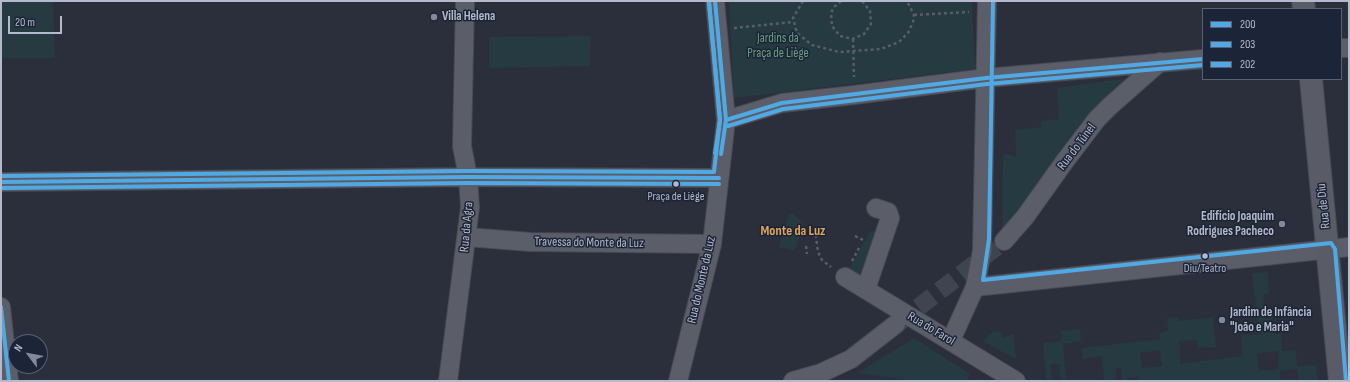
<!DOCTYPE html>
<html>
<head>
<meta charset="utf-8">
<style>
	body { margin:0 }
	#map { position:relative; width:1350px; height:382px; overflow:hidden; background:#2a2f3b; font-family:"Sofia Sans Condensed",sans-serif }
	canvas { display:block }
	.frame { position:absolute; inset:0; border:2px solid #b4bacc; pointer-events:none }
	.legend { position:absolute; left:1202px; top:8px; width:140px; height:72px; box-sizing:border-box; background:#1c2437; border:1px solid #596073; margin:0; padding:5px 7px; list-style:none; font-size:12px; color:#b4bacc }
	.legend li { display:flex; align-items:center; gap:8px; height:20px }
	.legend b { width:20px; border:1px solid #596073 }
	.north { position:absolute; left:8px; top:334px; width:40px; height:40px; box-sizing:border-box; background:#1c2437; border:1px solid #596073; border-radius:50%; rotate:302deg; font-size:11px; font-weight:700; line-height:16px; text-align:center; color:#b4bacc }
	.north::after { content:''; display:block; margin:auto; width:14px; height:18px; background:#848999; clip-path:polygon(50% 0,100% 100%,50% 72%,0 100%) }
	.scale { position:absolute; left:8px; top:16px; width:54px; height:18px; box-sizing:border-box; border:2px solid #b4bacc; border-top:0; padding-left:5px; font-size:12px; line-height:14px; white-space:nowrap; color:#b4bacc; -webkit-text-stroke:3px #1c2437; paint-order:stroke }
</style>
</head>
<body>
<div id="map">
<canvas width="1350" height="382"></canvas>
<div class="frame"></div>
<ul class="legend">
<li><b style="height:5px;background:#51a9e4"></b>200</li>
<li><b style="height:5px;background:#51a9e4"></b>203</li>
<li><b style="height:5px;background:#51a9e4"></b>202</li>
</ul>
<div class="north">N</div>
<div class="scale">20 m</div>
</div>
<script>
const g = document.querySelector('canvas').getContext('2d');
g.lineJoin = 'round';
function fill(path, color) {
  g.fillStyle = color;
  g.fill(path, 'evenodd');
}
function poly(rows) {
  const path = new Path2D();
  for (const r of rows) {
    path.moveTo(r[0], r[1]);
    for (let i = 2; i < r.length; i += 2) path.lineTo(r[i], r[i + 1]);
  }
  return path;
}
function stroke(path, color, width, dash) {
  g.strokeStyle = color;
  g.lineWidth = width;
  g.lineCap = dash ? 'butt' : 'round';
  g.setLineDash(dash || []);
  g.stroke(path);
}
function drawText(font, color, halo, rows, align = 'center') {
  g.font = font + ' "Sofia Sans Condensed",sans-serif';
  g.lineWidth = 3;
  g.setLineDash([]);
  g.textBaseline = 'middle';
  g.strokeStyle = halo;
  g.fillStyle = color;
  for (const [text, x, y, turn = 0] of rows) {
    g.save();
    g.translate(x, y);
    g.rotate((+turn || 0) * Math.PI / 180);
    g.textAlign = isNaN(turn) ? turn : align;
    if (halo) g.strokeText(text, 0, 0);
    g.fillText(text, 0, 0);
    g.restore();
  }
}
fill(poly([
	[1,1,53,1,55,58,2,58],
	[729,1,972,1,975,69,734,98],
	[591,36,590,66,489,68,489,37],
	[1129,78,1002,239,1003,154,1016,156,1015,130,1041,127,1041,121,1059,119,1057,88],
	[792,213,804,224,804,234,798,239,797,248,795,247,794,251,779,247,789,214],
	[873,231,876,233,864,277,848,271,869,233],
	[1267,272,1269,293,1263,294,1266,318,1272,317,1274,334,1281,334,1282,351,1296,350,1297,366,1316,365,1318,381,1299,381,1297,369,1280,371,1280,381,1138,381,1137,377,1128,378,1128,381,1122,381,1121,368,1115,369,1116,381,1104,381,1102,356,1083,359,1082,348,1160,339,1159,333,1168,331,1167,318,1179,317,1179,321,1213,317,1216,347,1198,348,1197,340,1179,341,1180,364,1242,356,1241,335,1259,335,1252,273],
	[1160,350,1162,366,1142,368,1140,353],
	[1278,351,1279,369,1259,371,1257,354],
	[1080,329,1081,341,1063,344,1066,381,1061,381,1059,364,1050,364,1052,381,1050,381,1046,378,1043,343,1062,341,1061,331],
	[995,331,1001,332,1002,338,1014,334,1016,359,984,342,989,334],
	[914,338,970,374,967,381,915,381,857,373]
]), '#263a42');
stroke(poly([
	[897,324,1004,241]
]), '#3f4451', 18, [18, 9]);
const minor = poly([
	[1341,48,1349,48],
	[726,120,782,103,854,95,986,78,1203,59],
	[1,182,468,177,719,178],
	[467,237,530,242,712,244],
	[1004,241,1025,217,1065,161,1097,119,1110,106,1160,62],
	[845,277,1016,381],
	[975,287,1349,247],
	[866,289,890,218,888,212,876,208],
	[1,307,9,381],
	[951,340,975,287,982,251,987,1],
	[448,381,470,207,468,177,462,146,465,1],
	[678,381,712,244,726,120,715,1],
	[793,381,821,373,851,359,896,324]
]);
const secondary = poly([
	[1303,1,1304,9],
	[1311,79,1340,381]
]);
stroke(minor, '#464a54', 20);
stroke(secondary, '#464a54', 24);
stroke(poly([
	[803,1,793,18,797,33,812,45,839,52,881,49,899,42,908,33,913,22,914,15,907,1],
	[841,1,834,7,831,13,832,26,840,36,853,39,864,34,871,24,870,11,862,1],
	[914,15,969,12],
	[734,28,793,22],
	[853,39,854,77],
	[815,229,818,252,822,260,831,267],
	[855,236,863,240],
	[806,246,807,254],
	[852,261,859,248]
]), '#585d66', 2.5, [3, 3]);
stroke(minor, '#5b5e68', 18);
stroke(secondary, '#595c67', 22);
stroke(poly([
	[715,1,726,120,721,154],
	[726,120,782,103,986,78,1203,59],
	[1,182,468,177,719,178],
	[1,307,9,381]
]), '#51a9e4', 4);
stroke(poly([
	[709,2,720,120,715,153],
	[728,126,783,109,987,84,1203,65],
	[1,188,468,183,719,184]
]), '#51a9e4', 4);
stroke(poly([
	[993,1,989,239,983,280,1331,243,1335,249,1346,381],
	[1,176,468,171,714,172,720,120,709,2]
]), '#51a9e4', 4);
for (const [x, y, r, color] of [
	[434,17,4,"#848999"],
	[676,184,3.5,"#b4bacc"],
	[1282,224,4,"#848999"],
	[1205,256,3.5,"#b4bacc"],
	[1222,320,4,"#848999"]
]) {
  const dot = new Path2D();
  dot.arc(x, y, r, 0, 2 * Math.PI);
  g.fillStyle = color;
  g.fill(dot);
  stroke(dot, '#1c2437', 1.5);
}
drawText('12px', '#b4bacc', '#1c2437', [
	["Praça de Liége",676,197],
	["Diu/Teatro",1205,269]
]);
drawText('bold 13px', '#b4bacc', '#1c2437', [
	["Villa Helena",442,17],
	["Edifício Joaquim",1274,217,"right"],
	["Rodrigues Pacheco",1274,232,"right"],
	["Jardim de Infância",1230,313],
	["\"João e Maria\"",1230,328]
], 'left');
drawText('13px', '#699f7c', '#1c2437', [
	["Jardins da",778,39],
	["Praça de Liège",778,54]
]);
drawText('13px', '#b4bacc', '#1c2437', [
	["Rua do Túnel",1077,147,-53],
	["Rua de Diu",1324,206,-96],
	["Rua da Agra",467,227,-85],
	["Travessa do Monte da Luz",589,243,1],
	["Rua do Monte da Luz",702,280,-77],
	["Rua do Farol",931,329,31]
]);
drawText('bold 14px', '#dfa65c', '#1c2437', [
	["Monte da Luz",793,231]
]);
</script>
</body>
</html>
